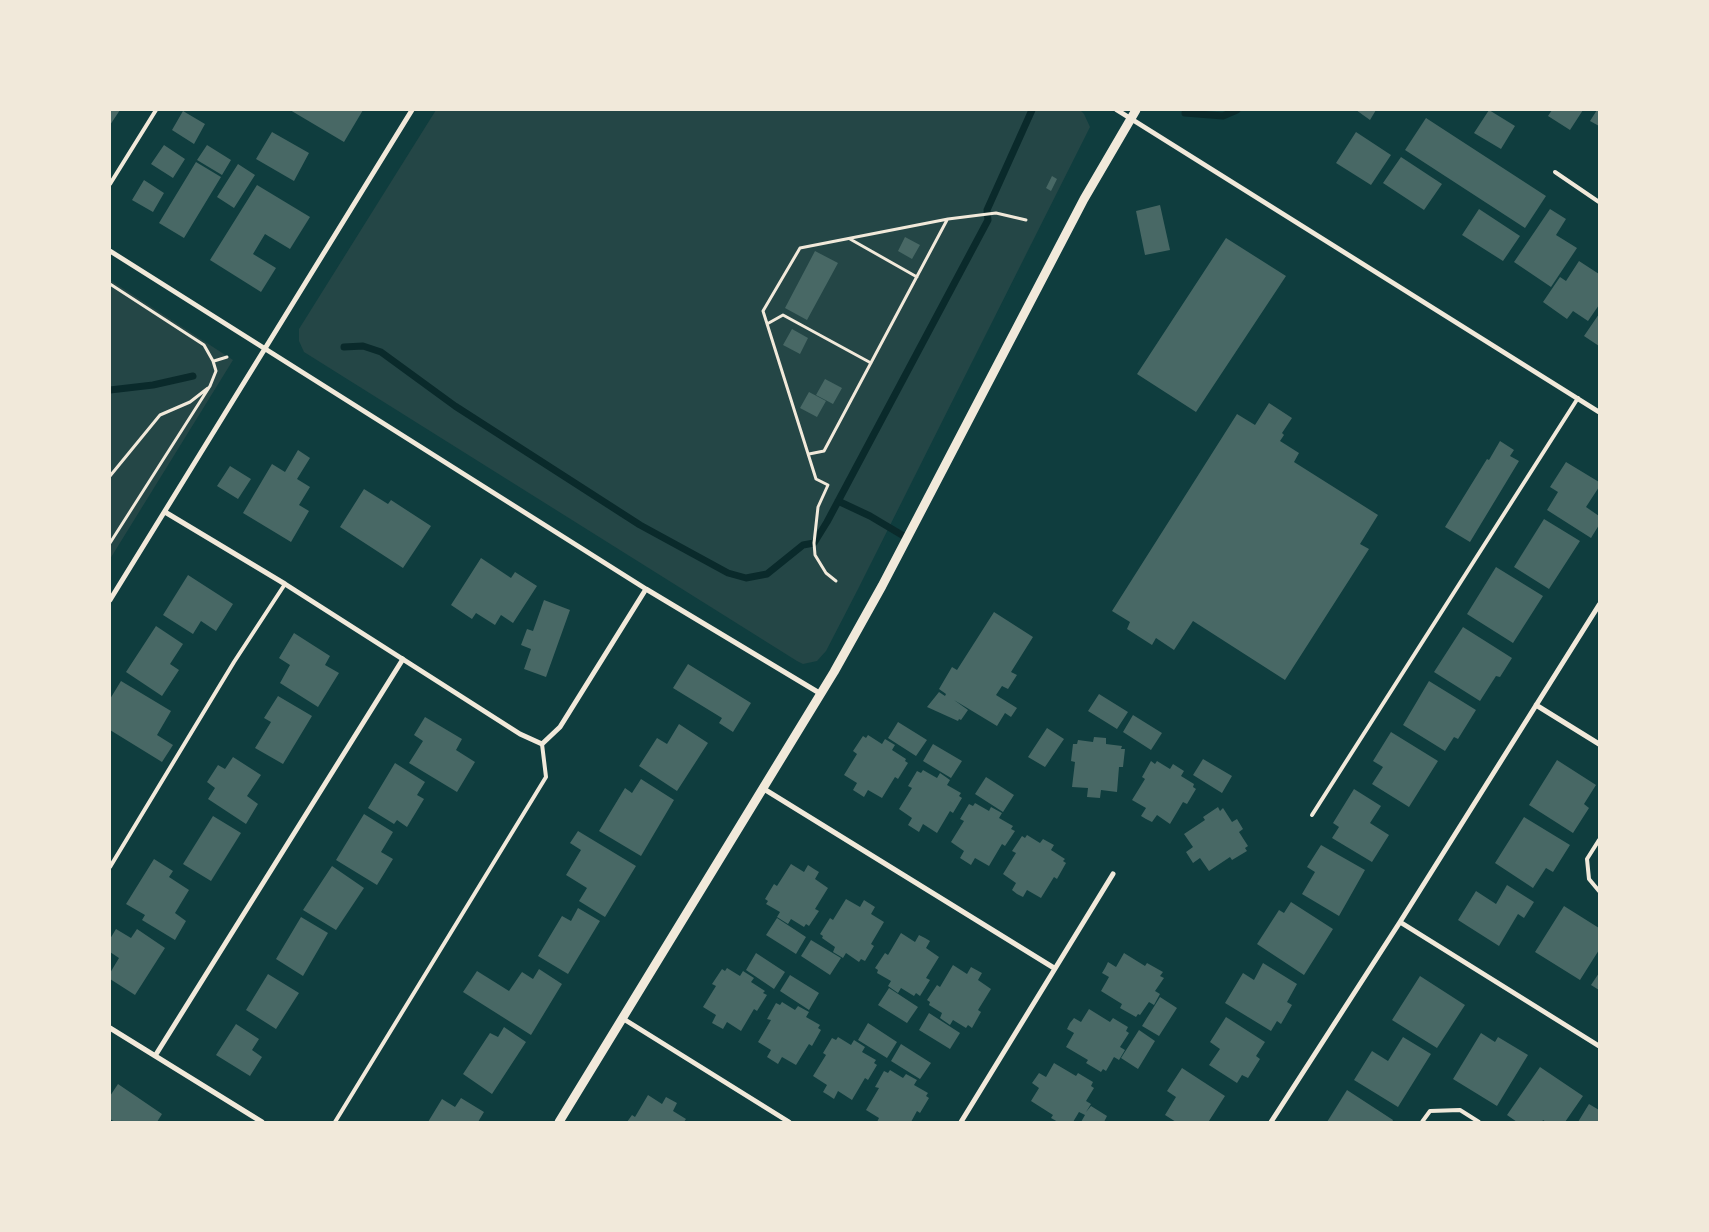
<!DOCTYPE html>
<html>
<head>
<meta charset="utf-8">
<style>
	body { margin:0 }
	#map { position:relative; width:1709px; height:1232px; overflow:hidden; background:#0f3d3e; font-family:"DM Sans",sans-serif }
	canvas { display:block }
	.frame { position:absolute; inset:0; border:111px solid #f1e9da; pointer-events:none }
</style>
</head>
<body>
<div id="map">
<canvas width="1709" height="1232"></canvas>
<div class="frame"></div>
</div>
<script>
const g = document.querySelector('canvas').getContext('2d');
g.lineJoin = 'round';
function fill(path, color) {
  g.fillStyle = color;
  g.fill(path, 'evenodd');
}
function poly(rows) {
  const path = new Path2D();
  for (const r of rows) {
    path.moveTo(r[0], r[1]);
    for (let i = 2; i < r.length; i += 2) path.lineTo(r[i], r[i + 1]);
  }
  return path;
}
function stroke(path, color, width, dash) {
  g.strokeStyle = color;
  g.lineWidth = width;
  g.lineCap = dash ? 'butt' : 'round';
  g.setLineDash(dash || []);
  g.stroke(path);
}
fill(poly([
	[436,110,1080,110,1084,114,1090,127,857,591,826,651,817,661,803,664,797,661,304,352,299,341,299,329],
	[110,280,233,360,110,559]
]), '#244646');
stroke(poly([
	[1185,113,1223,116,1237,110],
	[344,347,363,346,381,352,455,406,640,525,728,573,746,578,767,574,803,545,814,543,827,522,988,220,987,210,1032,110],
	[110,390,153,385,193,376],
	[838,501,870,516,907,538]
]), '#0a2a2b', 7);
fill(poly([
	[110,110,120,110,110,125],
	[290,110,363,110,344,142],
	[1356,110,1376,110,1370,120],
	[1489,110,1515,126,1501,149,1474,133],
	[1552,110,1583,110,1570,130,1548,116],
	[1597,110,1599,110,1599,126,1590,121],
	[183,111,205,124,194,144,172,130],
	[1426,118,1546,196,1525,228,1405,150],
	[272,132,309,153,294,181,256,159],
	[1356,132,1391,155,1371,185,1336,163],
	[164,145,185,159,173,178,151,164],
	[207,145,231,160,222,175,197,160],
	[1401,157,1442,184,1424,210,1383,183],
	[196,162,221,177,184,238,159,223],
	[238,164,255,175,234,208,217,197],
	[1052,176,1057,179,1051,191,1046,188],
	[144,180,164,193,153,212,132,200],
	[257,185,310,217,290,249,265,234,253,254,276,268,261,292,210,260],
	[1160,205,1170,250,1145,255,1136,211],
	[1479,209,1520,236,1503,261,1462,235],
	[1550,209,1566,219,1556,235,1577,248,1551,287,1514,262],
	[905,237,920,245,912,259,898,251],
	[1226,238,1286,276,1196,412,1137,374],
	[815,251,838,263,807,320,785,308],
	[1579,261,1599,274,1599,305,1588,321,1573,311,1567,319,1543,302,1560,277,1566,281],
	[1599,314,1599,346,1584,336],
	[792,329,808,338,800,354,783,345],
	[825,379,842,388,833,404,816,395],
	[809,392,826,401,817,417,800,408],
	[1269,403,1292,418,1282,433,1284,435,1280,441,1299,453,1294,462,1378,515,1360,544,1369,549,1285,680,1193,621,1174,650,1156,638,1152,645,1127,629,1130,622,1112,611,1237,414,1255,425],
	[1500,441,1514,450,1510,456,1519,461,1470,542,1445,527,1487,459,1489,460],
	[298,450,310,458,297,479,310,487,299,505,309,511,291,542,243,513,272,464,285,472],
	[1566,462,1599,482,1599,487,1586,507,1599,516,1599,525,1591,538,1547,510,1558,492,1550,487],
	[230,466,251,479,238,499,217,486],
	[364,489,388,504,391,500,431,526,403,568,340,527],
	[1544,519,1580,541,1549,589,1514,567],
	[481,558,511,578,515,572,537,586,513,623,501,615,495,625,476,613,472,619,451,605],
	[1496,567,1543,596,1513,643,1467,614],
	[188,575,233,604,216,631,201,621,193,634,163,615],
	[544,600,570,610,546,677,524,669,531,649,521,645,527,629,533,631],
	[994,612,1033,637,1011,672,1017,675,1008,689,1002,686,996,695,1017,708,1011,717,1005,713,997,726,954,700,968,710,961,720,959,719,958,721,927,707,939,692,945,696,946,694,939,689,952,667,957,670],
	[156,626,183,644,170,664,179,670,162,696,126,672],
	[1463,627,1512,658,1500,677,1496,676,1480,701,1434,672],
	[294,633,330,656,325,665,339,673,318,707,280,683,290,665,279,658],
	[688,664,751,703,733,732,719,723,722,718,673,688],
	[121,681,171,711,157,735,173,745,162,762,110,730,110,699],
	[1429,681,1476,710,1458,739,1454,737,1445,751,1403,725],
	[1099,694,1128,712,1117,729,1088,711],
	[278,696,312,716,283,764,255,748,271,722,264,718],
	[1133,715,1162,733,1151,750,1123,732],
	[425,717,462,739,456,750,475,762,457,792,409,763,423,741,414,735],
	[898,722,927,740,916,756,888,738],
	[679,724,708,743,677,791,639,766,657,738,667,744],
	[1047,728,1064,739,1045,767,1028,757],
	[1391,732,1438,761,1409,807,1372,784,1383,767,1373,761],
	[868,735,882,744,885,739,895,745,892,750,906,759,905,761,908,763,898,779,895,777,882,798,868,790,864,797,853,790,857,783,844,775,857,754,853,751,863,736,866,738],
	[1094,737,1106,738,1106,744,1122,746,1121,749,1125,749,1123,767,1119,767,1117,792,1101,790,1100,798,1087,797,1088,788,1072,787,1075,762,1071,761,1073,744,1077,744,1078,740,1093,742],
	[933,744,962,761,951,778,923,761],
	[233,757,261,775,247,796,258,804,246,824,208,799,215,788,207,782,218,765,225,769],
	[1203,759,1232,776,1222,793,1193,775],
	[1557,760,1596,785,1584,804,1589,808,1573,833,1529,805],
	[1151,761,1155,764,1157,761,1170,769,1173,764,1184,771,1181,776,1194,784,1193,787,1196,789,1187,804,1183,802,1170,824,1157,815,1152,822,1146,819,1141,816,1146,808,1132,800,1145,779,1142,777],
	[395,763,425,782,417,795,424,799,407,827,397,820,394,824,368,808],
	[923,770,937,778,940,773,950,780,947,785,961,793,959,796,962,798,953,813,950,811,937,833,923,824,919,832,908,825,912,818,899,809,912,788,908,786,917,771,921,773],
	[986,777,1014,795,1003,812,975,794],
	[641,779,674,800,641,856,599,831,625,788,632,793],
	[1354,789,1381,806,1370,823,1389,835,1372,862,1332,838,1339,827,1333,823],
	[975,803,989,811,991,807,1002,813,999,818,1013,826,1011,829,1015,831,1005,846,1002,844,989,866,975,858,971,865,960,858,964,851,951,842,964,821,960,819,969,804,973,806],
	[1218,807,1220,811,1223,808,1232,822,1237,819,1243,829,1239,832,1248,846,1245,848,1247,851,1232,860,1230,857,1209,871,1200,858,1193,863,1186,852,1193,847,1184,834,1205,820,1203,817],
	[364,814,393,832,381,852,393,859,377,885,336,860],
	[213,816,241,833,211,881,183,864],
	[1524,817,1570,845,1553,872,1546,868,1533,888,1495,863],
	[578,831,636,866,605,917,579,901,587,888,566,875,581,850,570,843],
	[1027,835,1040,843,1043,839,1054,845,1051,850,1065,859,1063,861,1066,863,1057,879,1054,877,1041,898,1027,890,1023,897,1017,894,1012,890,1016,883,1003,874,1016,853,1012,851,1022,836,1025,838],
	[1321,845,1365,870,1339,916,1302,894,1315,872,1307,867],
	[154,859,173,871,169,877,189,890,175,913,186,921,175,940,142,920,145,915,126,904],
	[791,864,804,872,808,865,814,869,819,872,815,879,828,888,815,909,819,911,809,926,806,924,804,927,791,919,788,924,777,917,780,912,766,904,768,901,765,899,774,884,777,886],
	[332,866,364,888,336,930,303,910],
	[1507,885,1534,902,1524,918,1518,914,1499,946,1458,920,1476,891,1496,904],
	[846,899,860,907,864,900,875,907,871,914,884,922,871,944,874,946,865,961,861,959,859,962,846,953,843,958,833,952,835,947,822,938,823,936,820,934,830,918,833,920],
	[1291,902,1333,929,1304,975,1257,944,1279,910,1284,913],
	[1564,906,1599,928,1599,950,1580,980,1535,952],
	[578,908,600,921,568,974,538,956,562,916,571,921],
	[301,917,328,933,303,976,276,959],
	[777,918,806,937,796,954,766,935],
	[116,929,131,938,137,929,165,948,135,995,110,979,110,973,119,958,110,952,110,939],
	[901,933,915,942,919,935,925,938,930,941,926,948,939,957,926,978,930,980,920,996,916,993,914,996,901,988,898,993,888,986,891,981,877,973,878,970,875,968,885,953,888,955],
	[811,940,841,958,830,975,801,956],
	[756,953,785,972,774,989,746,970],
	[1124,953,1145,966,1147,963,1163,972,1160,976,1164,978,1155,991,1160,994,1154,1005,1149,1002,1140,1015,1138,1014,1136,1017,1120,1008,1122,1004,1101,991,1109,977,1102,973,1105,968,1108,962,1116,967],
	[1263,963,1297,984,1287,1002,1292,1005,1281,1024,1277,1021,1271,1031,1225,1003,1243,973,1254,980],
	[953,965,967,974,971,967,982,973,978,980,991,989,978,1010,981,1012,972,1028,968,1025,966,1028,953,1020,950,1025,940,1018,942,1013,929,1005,930,1002,927,1000,937,985,940,987],
	[727,968,740,976,743,971,754,978,751,982,765,991,763,993,767,995,757,1011,754,1009,741,1031,727,1022,723,1029,712,1023,716,1015,703,1007,716,986,712,984,722,969,725,971],
	[539,969,562,984,531,1035,463,992,477,971,509,991,522,972,533,979],
	[1599,973,1599,990,1591,985],
	[268,974,299,993,276,1029,246,1010],
	[790,975,819,993,809,1010,780,991],
	[1420,976,1465,1005,1437,1048,1392,1020],
	[889,988,918,1007,907,1023,878,1005],
	[1160,997,1177,1008,1159,1036,1142,1026],
	[782,1002,795,1010,798,1006,809,1012,806,1017,820,1025,818,1028,821,1030,812,1046,809,1044,796,1065,782,1057,778,1064,767,1057,771,1050,758,1042,771,1020,767,1019,776,1003,780,1005],
	[1089,1009,1110,1022,1113,1018,1128,1027,1126,1031,1129,1033,1120,1047,1125,1050,1119,1060,1114,1057,1106,1071,1103,1069,1101,1072,1086,1063,1088,1060,1066,1047,1074,1033,1067,1029,1070,1023,1074,1018,1081,1022],
	[929,1013,960,1033,950,1049,919,1030],
	[1226,1017,1265,1042,1256,1056,1260,1059,1248,1078,1242,1075,1237,1083,1209,1065,1220,1049,1210,1042],
	[868,1023,897,1042,887,1058,858,1040],
	[236,1024,259,1039,252,1050,262,1057,250,1076,216,1055],
	[504,1027,526,1042,492,1094,463,1074,490,1033,498,1037],
	[1139,1030,1155,1041,1138,1069,1121,1058],
	[1481,1033,1495,1042,1498,1037,1528,1055,1497,1106,1453,1079],
	[838,1037,851,1045,854,1040,865,1047,862,1052,876,1060,874,1063,877,1065,868,1080,865,1078,852,1100,838,1091,834,1099,828,1095,823,1092,827,1085,813,1076,826,1055,823,1053,832,1038,836,1040],
	[1403,1037,1431,1054,1398,1107,1354,1080,1372,1051,1388,1061],
	[901,1044,931,1063,920,1079,891,1061],
	[1054,1063,1076,1076,1078,1073,1093,1082,1091,1086,1094,1088,1086,1101,1091,1104,1086,1112,1091,1106,1107,1116,1104,1122,1081,1122,1085,1115,1079,1112,1073,1122,1058,1122,1051,1118,1053,1115,1031,1101,1039,1088,1032,1083,1039,1073,1046,1077],
	[1540,1067,1583,1096,1565,1122,1546,1122,1543,1120,1542,1122,1517,1122,1507,1115],
	[1182,1068,1225,1096,1209,1121,1212,1122,1176,1122,1165,1115,1176,1097,1167,1091],
	[890,1070,903,1078,906,1074,917,1080,914,1085,928,1093,926,1096,929,1098,920,1113,917,1111,911,1122,877,1122,879,1118,866,1110,879,1088,875,1087,884,1071,888,1073],
	[118,1084,162,1114,157,1122,115,1122,110,1119,110,1096],
	[1347,1090,1393,1120,1392,1122,1327,1122],
	[648,1095,662,1104,666,1097,677,1103,673,1111,686,1119,684,1122,627,1122,632,1115,635,1117],
	[461,1098,484,1112,478,1122,428,1122,442,1099,455,1107],
	[1589,1104,1599,1110,1599,1122,1578,1122]
]), '#486865');
stroke(poly([
	[850,239,917,277],
	[110,284,204,345,213,361,216,371,210,386,110,543],
	[767,324,783,315,871,363],
	[214,361,227,357],
	[809,454,824,451,947,220],
	[110,476,160,415,190,402,208,388],
	[836,581,826,573,815,555,814,543,818,507,828,485,816,479,763,311,800,248,948,219,996,213,1026,220]
]), '#f1e9da', 3);
stroke(poly([
	[1555,172,1599,202],
	[110,184,156,110],
	[1312,815,1578,398],
	[1599,840,1587,859,1589,879,1599,891],
	[110,867,234,662,285,584],
	[335,1122,546,777,542,744],
	[1422,1122,1430,1111,1460,1110,1479,1122]
]), '#f1e9da', 4);
stroke(poly([
	[1117,110,1599,412],
	[110,251,646,589,821,694],
	[165,512,285,584,520,734,542,744,560,727,646,589],
	[110,600,412,110],
	[1536,705,1599,744],
	[764,789,1054,968],
	[1400,922,1599,1046],
	[622,1018,789,1122],
	[110,1028,262,1122],
	[155,1056,403,659],
	[961,1122,1113,874],
	[1271,1122,1400,922,1599,605]
]), '#f1e9da', 5);
stroke(poly([
	[559,1122,834,672,882,586,1084,199,1136,110]
]), '#f1e9da', 9);
</script>
</body>
</html>
